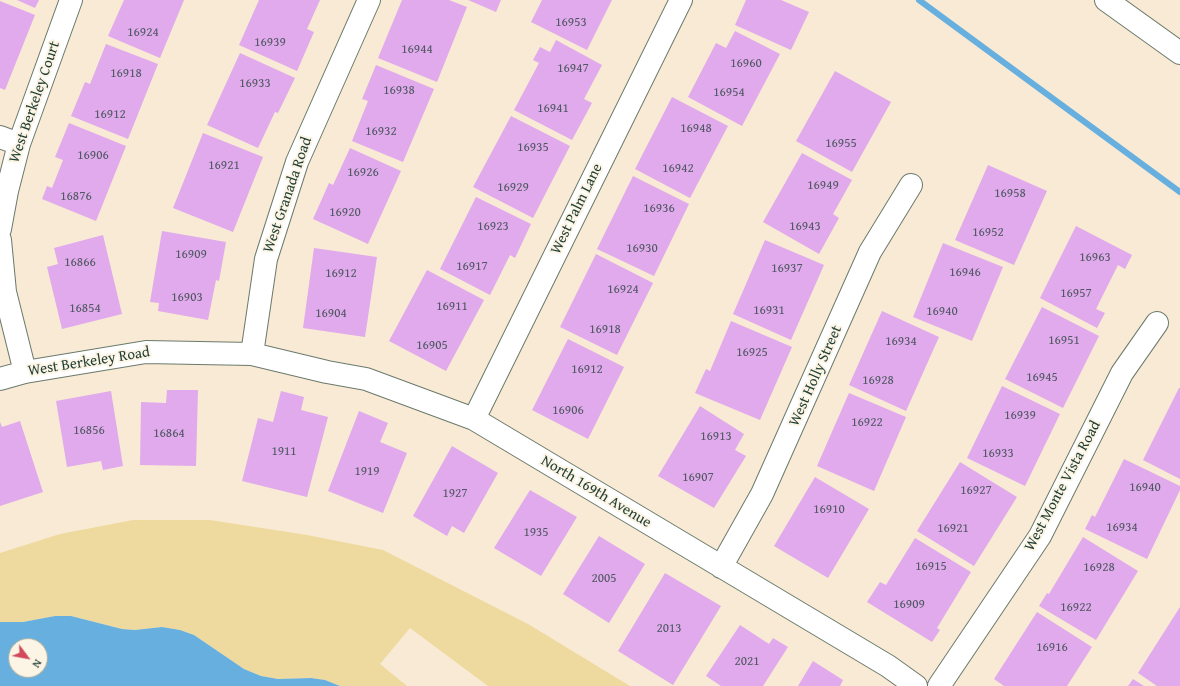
<!DOCTYPE html>
<html>
<head>
<meta charset="utf-8">
<style>
	body { margin:0 }
	#map { position:relative; width:1180px; height:686px; overflow:hidden; background:#f8ead4; font-family:"Gentium Book Plus",serif }
	canvas { display:block }
	.north { position:absolute; left:8px; top:638px; width:40px; height:40px; box-sizing:border-box; background:#fcf5e5; border:1px solid #a4ab9e; border-radius:50%; rotate:122deg; font-size:11px; font-weight:700; line-height:16px; text-align:center; color:#1f3d34 }
	.north::after { content:''; display:block; margin:auto; width:14px; height:18px; background:#d1495b; clip-path:polygon(50% 0,100% 100%,50% 72%,0 100%) }
</style>
</head>
<body>
<div id="map">
<canvas width="1180" height="686"></canvas>
<div class="north">N</div>
</div>
<script>
const g = document.querySelector('canvas').getContext('2d');
g.lineJoin = 'round';
function fill(path, color) {
  g.fillStyle = color;
  g.fill(path, 'evenodd');
}
function poly(rows) {
  const path = new Path2D();
  for (const r of rows) {
    path.moveTo(r[0], r[1]);
    for (let i = 2; i < r.length; i += 2) path.lineTo(r[i], r[i + 1]);
  }
  return path;
}
function stroke(path, color, width, dash) {
  g.strokeStyle = color;
  g.lineWidth = width;
  g.lineCap = dash ? 'butt' : 'round';
  g.setLineDash(dash || []);
  g.stroke(path);
}
function drawText(font, color, halo, rows, align = 'center') {
  g.font = font + ' "Gentium Book Plus",serif';
  g.lineWidth = 4;
  g.setLineDash([]);
  g.textBaseline = 'middle';
  g.strokeStyle = halo;
  g.fillStyle = color;
  for (const [text, x, y, turn = 0] of rows) {
    g.save();
    g.translate(x, y);
    g.rotate((+turn || 0) * Math.PI / 180);
    g.textAlign = isNaN(turn) ? turn : align;
    if (halo) g.strokeText(text, 0, 0);
    g.fillText(text, 0, 0);
    g.restore();
  }
}
fill(poly([
	[133,520,210,520,307,535,383,550,528,624,630,686,488,686,410,628,380,664,407,686,340,686,325,680,311,678,278,679,261,676,244,669,194,635,180,630,162,627,135,630,122,629,71,616,55,616,23,622,0,622,0,553,60,534]
]), '#eeda9e');
fill(poly([
	[55,616,71,616,122,629,135,630,162,627,180,630,194,635,244,669,261,676,278,679,311,678,325,680,340,686,0,686,0,622,23,622],
	[16,646,40,646,40,670,16,670]
]), '#67afde');
stroke(poly([
	[919,0,1180,192]
]), '#67afde', 6);
fill(poly([
	[17,0,39,0,35,8],
	[124,0,184,0,160,58,108,36],
	[259,0,320,0,307,29,314,32,297,71,239,45],
	[402,0,449,0,467,7,437,82,378,58],
	[468,0,501,0,496,12],
	[542,0,612,0,587,50,531,22],
	[746,0,781,0,809,12,791,50,735,25],
	[0,1,35,15,5,90,0,88],
	[735,31,780,54,742,126,688,97,716,43,726,48],
	[556,40,602,65,584,99,592,103,572,140,514,110,539,63,533,60,540,47,550,52],
	[106,44,158,64,128,139,71,116,85,82,90,84],
	[240,53,295,78,278,113,275,112,258,148,207,125],
	[376,65,434,89,403,162,352,141,368,101,362,99],
	[835,71,891,102,852,172,796,141],
	[672,97,728,126,690,198,635,169],
	[511,116,570,146,533,218,473,187],
	[69,123,126,146,96,221,42,199,47,186,52,188,63,160,55,157],
	[203,133,263,157,233,232,173,208],
	[350,148,401,171,368,244,313,219,329,183,333,185],
	[802,153,852,180,833,214,839,218,819,254,763,222],
	[988,165,1047,191,1014,265,955,240],
	[633,176,689,204,654,276,597,249],
	[476,197,531,224,515,258,510,255,490,295,440,269],
	[1076,226,1132,255,1125,269,1118,265,1096,309,1105,313,1097,328,1040,298],
	[162,231,226,242,219,281,216,280,208,320,158,311,159,303,150,302],
	[103,235,122,314,62,329,47,267,58,264,54,248],
	[765,240,824,265,791,340,733,314],
	[943,243,1003,267,972,341,913,317],
	[314,248,377,257,365,337,303,328],
	[596,254,653,283,617,355,560,327],
	[427,270,484,300,446,371,389,341],
	[1042,307,1099,336,1063,408,1005,379],
	[882,311,939,337,906,411,849,385],
	[731,321,792,347,760,420,695,393,706,369,710,371],
	[568,339,624,367,588,439,532,410],
	[1002,386,1060,414,1025,486,967,458],
	[1179,388,1180,388,1180,479,1143,460],
	[167,390,198,390,196,466,140,465,141,402,166,403],
	[111,391,123,466,103,470,101,461,67,467,56,401],
	[281,391,304,397,301,410,328,417,307,497,242,481,258,418,273,422],
	[849,393,906,417,874,491,817,466],
	[700,406,744,434,735,450,746,456,714,508,658,476],
	[359,411,388,423,380,442,407,453,383,513,328,491],
	[20,421,43,492,0,506,0,422,2,427],
	[452,446,498,473,464,533,452,526,447,536,413,516],
	[1124,459,1180,486,1180,490,1147,559,1085,529,1092,515,1095,517],
	[960,462,1017,497,974,566,917,531],
	[815,477,869,509,828,578,774,546],
	[530,490,577,517,541,576,494,548],
	[599,536,645,564,609,623,563,594],
	[1083,537,1138,571,1096,640,1039,606,1047,593,1049,594],
	[915,538,971,572,937,628,940,630,932,642,867,602,880,582,886,585],
	[665,573,721,606,673,685,618,651],
	[1180,607,1180,686,1157,686,1138,673],
	[1037,612,1092,647,1067,686,1004,686,994,679],
	[740,625,769,644,773,638,788,647,763,686,721,686,706,676],
	[813,661,843,680,840,686,798,686],
	[1133,679,1144,686,1128,686]
]), '#e0aaec');
const minor = poly([
	[0,137,19,144],
	[0,229,7,191,19,144,71,0],
	[0,240,5,292,25,372],
	[252,354,266,259,297,162,369,0],
	[0,379,25,372,146,352,252,354,327,372,366,379,474,419,888,666,916,686],
	[474,419,681,0],
	[721,567,762,494,870,252,911,185],
	[939,686,1040,536,1122,373,1157,323]
]);
const motorway = poly([
	[1106,0,1180,53]
]);
stroke(minor, '#6b7a6c', 24);
stroke(motorway, '#6b7a6c', 24);
stroke(minor, '#fff', 22);
stroke(motorway, '#fff', 22);
drawText('13px', '#4f5862', null, [
	["16953",571,23],
	["16924",143,33],
	["16939",270,43],
	["16944",417,50],
	["16960",746,64],
	["16947",573,69],
	["16918",126,74],
	["16933",255,84],
	["16938",399,91],
	["16954",729,93],
	["16941",553,109],
	["16912",110,115],
	["16948",696,129],
	["16932",381,132],
	["16955",841,144],
	["16935",533,148],
	["16906",93,156],
	["16921",224,166],
	["16942",678,169],
	["16926",363,173],
	["16949",823,186],
	["16929",513,188],
	["16958",1010,194],
	["16876",76,197],
	["16936",659,209],
	["16920",345,213],
	["16923",493,227],
	["16943",805,227],
	["16952",988,233],
	["16930",642,249],
	["16909",191,255],
	["16963",1095,258],
	["16866",80,263],
	["16917",472,267],
	["16937",787,269],
	["16946",965,273],
	["16912",341,274],
	["16924",623,290],
	["16957",1076,294],
	["16903",187,298],
	["16911",452,307],
	["16854",85,309],
	["16931",769,311],
	["16940",942,312],
	["16904",331,314],
	["16918",605,330],
	["16951",1064,341],
	["16934",901,342],
	["16905",432,346],
	["16925",752,353],
	["16912",587,370],
	["16945",1042,378],
	["16928",878,381],
	["16906",568,411],
	["16939",1020,416],
	["16922",867,423],
	["16856",89,431],
	["16864",169,434],
	["16913",716,437],
	["1911",284,452],
	["16933",998,454],
	["1919",367,472],
	["16907",698,478],
	["16940",1145,488],
	["16927",976,491],
	["1927",455,494],
	["16910",829,510],
	["16934",1122,528],
	["16921",953,529],
	["1935",536,533],
	["16915",931,567],
	["16928",1099,568],
	["2005",604,579],
	["16909",909,605],
	["16922",1076,608],
	["2013",669,629],
	["16916",1052,648],
	["2021",747,662]
]);
drawText('15px', '#1f3d34', '#fcf5e5', [
	["West Berkeley Court",35,102,-71],
	["West Granada Road",288,195,-71],
	["West Palm Lane",577,209,-64],
	["West Berkeley Road",89,362,-9],
	["West Holly Street",816,376,-66],
	["West Monte Vista Road",1063,486,-62],
	["North 169th Avenue",596,492,31]
]);
</script>
</body>
</html>
